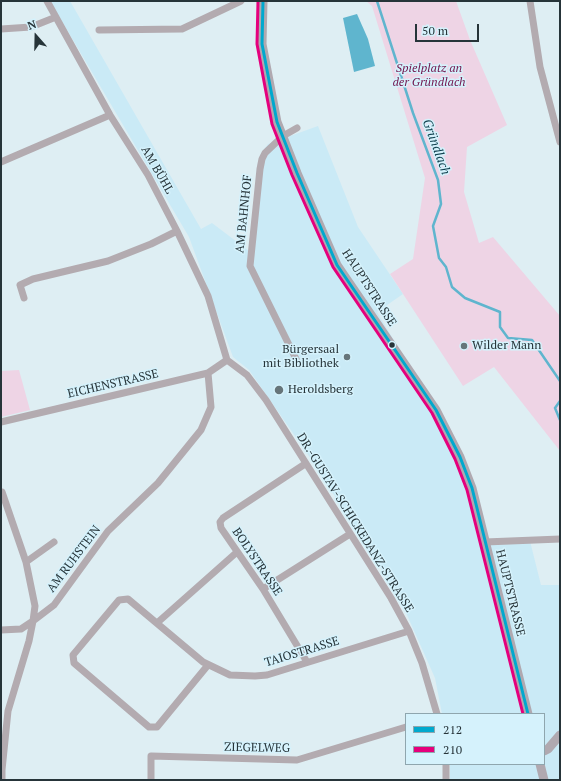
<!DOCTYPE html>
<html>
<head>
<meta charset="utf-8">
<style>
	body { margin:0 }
	#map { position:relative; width:561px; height:781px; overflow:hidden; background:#deeef3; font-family:"PT Serif",serif }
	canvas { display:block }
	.frame { position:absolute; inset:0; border:2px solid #263439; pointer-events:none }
	.legend { position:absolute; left:405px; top:713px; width:140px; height:52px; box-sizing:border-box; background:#d5f2fc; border:1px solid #8fa6ae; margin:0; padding:5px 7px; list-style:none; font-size:12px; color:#263439 }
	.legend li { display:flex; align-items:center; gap:8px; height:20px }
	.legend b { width:20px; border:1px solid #8fa6ae }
	.north { position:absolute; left:16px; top:16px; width:40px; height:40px; -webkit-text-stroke:3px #d5f2fc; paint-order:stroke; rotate:340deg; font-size:11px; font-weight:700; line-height:16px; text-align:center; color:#263439 }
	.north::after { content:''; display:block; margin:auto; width:14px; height:18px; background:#263439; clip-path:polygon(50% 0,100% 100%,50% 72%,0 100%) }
	.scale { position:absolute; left:415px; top:24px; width:64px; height:18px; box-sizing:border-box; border:2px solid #263439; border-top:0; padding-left:5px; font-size:12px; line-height:14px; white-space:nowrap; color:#263439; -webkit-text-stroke:3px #d5f2fc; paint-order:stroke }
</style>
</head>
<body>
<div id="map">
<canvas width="561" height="781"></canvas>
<div class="frame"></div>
<ul class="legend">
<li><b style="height:5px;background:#00a9ce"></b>212</li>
<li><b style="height:5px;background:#e5007d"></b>210</li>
</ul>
<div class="north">N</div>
<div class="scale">50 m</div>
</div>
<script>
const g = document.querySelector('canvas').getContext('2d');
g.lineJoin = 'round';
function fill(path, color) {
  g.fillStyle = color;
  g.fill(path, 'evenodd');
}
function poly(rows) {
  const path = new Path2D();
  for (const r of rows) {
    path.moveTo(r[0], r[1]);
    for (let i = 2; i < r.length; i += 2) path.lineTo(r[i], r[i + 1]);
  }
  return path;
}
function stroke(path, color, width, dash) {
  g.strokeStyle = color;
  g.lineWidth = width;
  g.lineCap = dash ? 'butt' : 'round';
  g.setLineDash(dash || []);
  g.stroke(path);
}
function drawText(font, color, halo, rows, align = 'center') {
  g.font = font + ' "PT Serif",serif';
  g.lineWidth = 3;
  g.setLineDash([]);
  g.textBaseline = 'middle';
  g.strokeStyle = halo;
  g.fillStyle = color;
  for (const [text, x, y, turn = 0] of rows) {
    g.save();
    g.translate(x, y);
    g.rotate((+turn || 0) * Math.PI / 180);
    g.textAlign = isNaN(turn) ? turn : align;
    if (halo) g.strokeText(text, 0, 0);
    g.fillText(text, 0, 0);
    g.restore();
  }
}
fill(poly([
	[50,1,70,1,201,229,212,223,249,251,257,167,260,155,268,144,318,126,358,227,403,294,377,312,436,411,458,456,483,543,530,541,541,585,559,585,560,780,450,780,450,764,544,764,544,714,442,714,435,678,399,597,311,459,249,370,233,357,189,237]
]), '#caeaf6');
fill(poly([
	[366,1,456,1,470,40,507,125,467,147,464,192,479,243,493,237,560,316,560,451,494,367,463,386,390,274,413,259,425,178,372,6],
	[19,370,30,410,1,417,1,371]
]), '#eed4e5');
fill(poly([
	[357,14,368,39,375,66,354,72,343,18]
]), '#5fb5ce');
stroke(poly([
	[377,1,413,113,438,180,441,204,433,226,439,258,446,267,452,287,465,298,500,312,500,327,508,338,532,340,560,381],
	[560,401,555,408,560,420]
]), '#5fb5ce', 2.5);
stroke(poly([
	[47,1,110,115,148,175,177,231,208,296,227,360],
	[530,1,540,67,560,142],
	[1,29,31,27,56,17],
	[99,30,182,29,241,1],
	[297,128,283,136,265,153,262,159,260,169,250,266,298,363],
	[1,162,110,115],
	[24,298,20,285,33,279,108,261,151,244,177,231],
	[227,360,247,375,266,400,391,598,409,631,422,663,437,714],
	[1,422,208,373,227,360],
	[305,464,223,518,220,522,221,528,263,589,307,662],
	[485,542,560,539],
	[26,562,54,542],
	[263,589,350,534],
	[157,623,237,552],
	[1,630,21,629,33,621,35,606,26,562,2,492],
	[208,665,157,727,149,727,74,663,73,655,119,600,128,599,203,662,230,675,255,676,267,675,409,631],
	[2,780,2,770,8,711,29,641,33,621,54,605,108,531,158,483,201,430,211,407,208,373],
	[151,780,151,756,297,760,406,727],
	[446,780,446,764]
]), '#b3abb0', 7);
stroke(poly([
	[263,1,262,44,277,122,297,173,337,265,436,410,460,457,472,488,528,714],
	[544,751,548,749,560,735],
	[540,764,544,780]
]), '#b0a9b0', 9);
stroke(poly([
	[263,1,262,44,277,122,297,173,337,265,436,410,460,457,472,488,528,714]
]), '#00a9ce', 3);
stroke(poly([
	[258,1,257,44,272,124,292,175,333,267,432,413,455,459,467,490,523,714]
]), '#e5007d', 3);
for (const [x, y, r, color] of [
	[392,345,3.5,"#263439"],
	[464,346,4,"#66757a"],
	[347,357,4,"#66757a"],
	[279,390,5,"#66757a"]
]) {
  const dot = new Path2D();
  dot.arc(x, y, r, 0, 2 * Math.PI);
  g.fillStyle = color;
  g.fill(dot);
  stroke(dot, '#d5f2fc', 1.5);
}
drawText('italic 12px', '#71124b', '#d5f2fc', [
	["Spielplatz an",429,69],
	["der Gründlach",429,83]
]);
drawText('12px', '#263439', '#d5f2fc', [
	["AM BÜHL",157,170,60],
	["AM BAHNHOF",244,214,-84],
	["HAUPTSTRASSE",369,288,57],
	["EICHENSTRASSE",113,384,-13],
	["DR.-GUSTAV-SCHICKEDANZ-STRASSE",355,523,58],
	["AM RUHSTEIN",74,559,-53],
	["BOLYSTRASSE",257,562,56],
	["HAUPTSTRASSE",510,593,76],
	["TAIOSTRASSE",302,652,-17],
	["ZIEGELWEG",257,748,1]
]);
drawText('12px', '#263439', '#d5f2fc', [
	["Wilder Mann",472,346],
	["Bürgersaal",339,350,"right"],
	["mit Bibliothek",339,364,"right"],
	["Heroldsberg",288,390]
], 'left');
drawText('italic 13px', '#124250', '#d5f2fc', [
	["Gründlach",436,147,70]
]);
</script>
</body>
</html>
